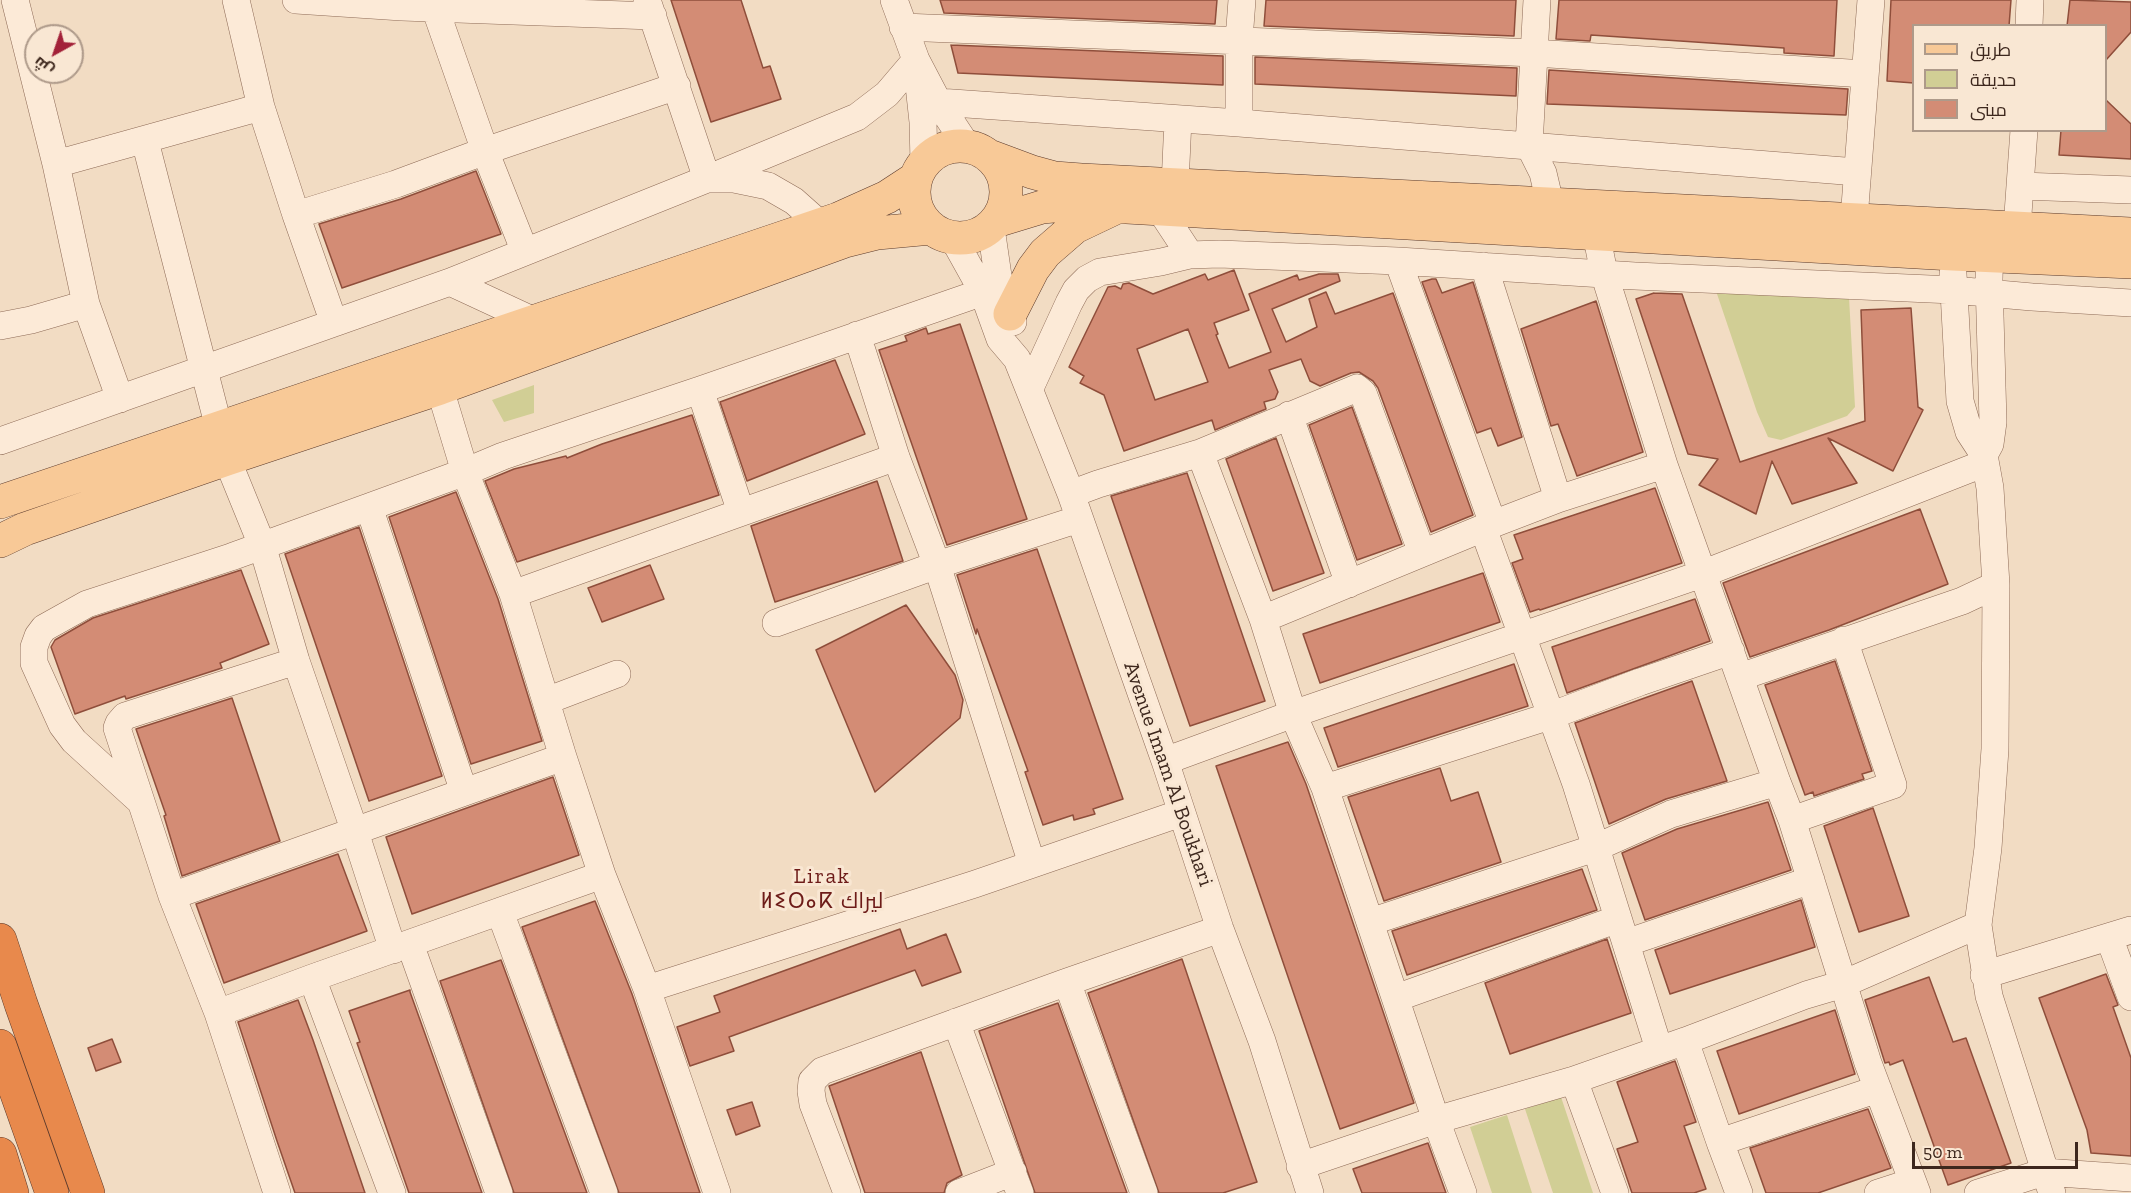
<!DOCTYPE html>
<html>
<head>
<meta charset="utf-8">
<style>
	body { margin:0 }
	#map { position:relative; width:2131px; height:1193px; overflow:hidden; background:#f2dcc3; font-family:"Zilla Slab",Cairo,serif }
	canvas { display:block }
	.legend { position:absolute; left:1912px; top:24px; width:195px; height:108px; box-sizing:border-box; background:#f9e7d3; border:2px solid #ae9a8a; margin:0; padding:8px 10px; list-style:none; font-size:18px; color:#3d271d }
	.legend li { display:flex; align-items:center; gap:12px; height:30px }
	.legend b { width:30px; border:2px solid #ae9a8a }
	.north { position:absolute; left:24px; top:24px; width:60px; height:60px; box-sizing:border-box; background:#f9e7d3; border:2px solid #ae9a8a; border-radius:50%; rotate:220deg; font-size:16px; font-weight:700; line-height:24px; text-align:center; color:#3d271d }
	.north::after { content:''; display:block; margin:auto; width:21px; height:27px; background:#a32239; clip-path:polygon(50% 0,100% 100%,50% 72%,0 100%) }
	.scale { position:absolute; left:1912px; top:1142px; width:166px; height:27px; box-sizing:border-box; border:3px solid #3d271d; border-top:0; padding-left:8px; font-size:18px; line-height:21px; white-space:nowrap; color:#3d271d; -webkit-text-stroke:4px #f9e7d3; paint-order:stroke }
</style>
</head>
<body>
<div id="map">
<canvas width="2131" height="1193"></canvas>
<ul class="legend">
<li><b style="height:8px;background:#f8c997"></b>طريق</li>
<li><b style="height:16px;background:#d1ce95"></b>حديقة</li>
<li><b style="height:16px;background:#d38c75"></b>مبنى</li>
</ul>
<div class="north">ش</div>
<div class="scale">50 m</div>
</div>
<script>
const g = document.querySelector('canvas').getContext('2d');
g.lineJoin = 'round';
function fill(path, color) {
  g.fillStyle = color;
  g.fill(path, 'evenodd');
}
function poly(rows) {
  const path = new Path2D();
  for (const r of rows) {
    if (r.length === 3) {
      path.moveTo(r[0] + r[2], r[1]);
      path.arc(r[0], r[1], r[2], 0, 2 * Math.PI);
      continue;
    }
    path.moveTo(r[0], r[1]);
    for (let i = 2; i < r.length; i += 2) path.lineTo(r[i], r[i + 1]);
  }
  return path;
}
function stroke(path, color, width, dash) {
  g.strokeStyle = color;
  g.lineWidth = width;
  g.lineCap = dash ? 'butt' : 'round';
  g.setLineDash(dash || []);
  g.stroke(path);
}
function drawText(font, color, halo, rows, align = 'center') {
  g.font = font + ' "Zilla Slab",Cairo,"Noto Sans Tifinagh",serif';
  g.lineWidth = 6;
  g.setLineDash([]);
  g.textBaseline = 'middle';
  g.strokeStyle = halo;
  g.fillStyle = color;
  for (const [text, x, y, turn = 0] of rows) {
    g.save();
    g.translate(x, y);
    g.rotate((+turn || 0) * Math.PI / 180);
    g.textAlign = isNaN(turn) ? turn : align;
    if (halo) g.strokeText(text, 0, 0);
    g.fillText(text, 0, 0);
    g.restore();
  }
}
fill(poly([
	[1715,288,1849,297,1855,407,1847,416,1781,440,1768,437,1757,412],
	[534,385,534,413,504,422,492,400],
	[1561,1097,1593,1193,1553,1193,1525,1109],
	[1507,1115,1532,1193,1492,1193,1470,1127]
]), '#d1ce95');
const building = poly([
	[671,0,741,0,763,68,770,66,781,99,711,122,671,0],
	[940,0,1217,0,1215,24,944,13,940,0],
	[1266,0,1516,0,1514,36,1264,26,1266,0],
	[1559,0,1837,0,1834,56,1784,53,1784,48,1591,35,1590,41,1556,39,1559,0],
	[1891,0,2011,0,2009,26,1914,26,1914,83,1887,81,1891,0],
	[2070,0,2131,2,2131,32,2106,60,2106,26,2067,26,2070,0],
	[951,45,1223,56,1223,85,958,73,951,45],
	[1255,57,1517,68,1516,96,1255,84,1255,57],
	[1549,70,1848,89,1846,115,1547,104,1549,70],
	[2106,100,2131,124,2131,159,2059,155,2061,130,2106,130,2106,100],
	[476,171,501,234,342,288,319,224,401,199,476,171],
	[1234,270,1249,310,1214,323,1218,334,1216,335,1229,368,1271,352,1249,294,1297,275,1299,280,1319,274,1338,274,1340,281,1272,309,1286,342,1317,327,1309,299,1326,292,1335,314,1393,293,1473,515,1431,532,1378,388,1373,381,1359,372,1351,373,1320,386,1310,381,1301,359,1269,370,1278,392,1275,399,1264,402,1266,409,1215,430,1212,420,1124,451,1104,395,1080,383,1084,376,1069,367,1108,287,1115,286,1121,289,1123,284,1129,283,1153,294,1205,274,1208,280,1234,270],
	[1188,329,1208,382,1155,400,1137,349,1188,329],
	[1432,279,1436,279,1442,293,1473,282,1522,437,1498,446,1491,428,1477,433,1422,282,1432,279],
	[1654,293,1682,294,1740,462,1865,421,1861,310,1911,308,1918,407,1923,410,1893,471,1828,438,1857,483,1792,504,1772,461,1756,514,1699,485,1718,459,1688,454,1636,299,1654,293],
	[1596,301,1643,452,1577,476,1558,424,1551,426,1521,329,1596,301],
	[960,324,1027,519,947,545,879,350,907,341,905,336,926,328,928,334,960,324],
	[835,360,865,434,747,481,720,402,835,360],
	[1352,407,1402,544,1357,560,1309,425,1352,407],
	[692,415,719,495,517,562,485,481,514,469,566,456,567,458,602,444,692,415],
	[1276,438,1324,573,1273,591,1226,459,1276,438],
	[1187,473,1265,701,1190,726,1111,496,1187,473],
	[877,481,903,561,775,602,751,526,877,481],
	[1655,488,1682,563,1540,610,1539,609,1530,612,1512,563,1523,559,1514,535,1655,488],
	[456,492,498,599,542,741,471,764,389,517,456,492],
	[1920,509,1948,584,1829,630,1750,657,1723,583,1920,509],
	[359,527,442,776,369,801,285,554,359,527],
	[1037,549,1123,799,1093,809,1095,814,1074,820,1073,815,1043,825,1025,772,1028,771,977,629,976,634,957,575,1037,549],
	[650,565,664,599,602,622,588,588,650,565],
	[241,570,269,644,220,663,222,668,126,699,125,696,75,714,51,647,55,640,93,618,241,570],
	[1483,573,1500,622,1320,683,1303,634,1483,573],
	[1695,599,1710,641,1567,693,1552,647,1695,599],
	[906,605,955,675,963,700,960,718,875,792,816,650,906,605],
	[1835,661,1872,771,1862,774,1864,779,1814,796,1813,792,1805,795,1765,685,1835,661],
	[1514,664,1528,706,1338,767,1324,728,1514,664],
	[1692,681,1727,781,1666,799,1609,824,1575,723,1692,681],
	[232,698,280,841,182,876,164,816,166,815,136,729,232,698],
	[1288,742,1306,784,1414,1103,1340,1129,1216,766,1288,742],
	[1440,768,1451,801,1478,792,1501,862,1384,901,1348,797,1440,768],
	[553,777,579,855,412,914,386,837,553,777],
	[1768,802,1791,870,1645,920,1622,853,1677,829,1768,802],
	[1873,808,1909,916,1859,932,1824,826,1873,808],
	[338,854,367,931,224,983,196,904,338,854],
	[1582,869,1597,910,1407,975,1392,931,1582,869],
	[1801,900,1815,947,1670,994,1655,950,1801,900],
	[595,901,632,994,700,1193,619,1193,522,927,595,901],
	[900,929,907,949,946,934,961,972,922,986,915,970,729,1037,734,1051,690,1066,677,1027,720,1012,714,996,900,929],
	[1607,939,1631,1013,1510,1054,1485,983,1607,939],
	[1182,959,1257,1182,1223,1193,1159,1193,1088,993,1182,959],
	[501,960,587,1193,514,1193,440,981,501,960],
	[2106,974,2118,1005,2113,1007,2131,1058,2131,1156,2091,1153,2087,1130,2039,998,2106,974],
	[1929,977,1953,1042,1966,1038,2011,1163,1948,1185,1903,1060,1890,1065,1889,1062,1885,1063,1865,1000,1929,977],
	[410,990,410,992,482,1193,409,1193,357,1043,360,1042,349,1011,410,990],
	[298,1000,313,1040,365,1193,295,1193,277,1141,238,1022,298,1000],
	[1058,1003,1127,1193,1035,1193,979,1031,1058,1003],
	[1835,1010,1855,1074,1739,1114,1717,1051,1835,1010],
	[112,1039,121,1062,96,1071,88,1048,112,1039],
	[921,1052,962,1175,947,1183,944,1193,865,1193,829,1086,921,1052],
	[1675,1061,1696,1122,1684,1126,1706,1189,1694,1193,1632,1193,1617,1149,1638,1142,1617,1082,1675,1061],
	[752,1102,760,1126,736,1135,727,1110,752,1102],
	[1868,1109,1891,1168,1818,1193,1766,1193,1750,1148,1868,1109],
	[1428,1143,1446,1193,1362,1193,1353,1169,1428,1143]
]);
fill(building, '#d38c75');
stroke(building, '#8f4e3b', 1.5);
const minor = poly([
	[15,0,56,164,86,304,120,399],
	[236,0,261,107,296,215,334,323],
	[296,0,402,7,653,16],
	[647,0,707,179,857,117,887,94,916,60],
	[894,0,916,60,938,102,967,146],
	[1537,0,1529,145,1543,173,1550,203],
	[435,8,485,151,525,252],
	[2029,26,2030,0],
	[903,27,1534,53,1865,74],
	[918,76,923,122,924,163],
	[938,102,1239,123,1857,172],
	[1239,123,1239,40,1242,0],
	[145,141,219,428],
	[56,164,261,107],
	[1175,185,1178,119],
	[2021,186,2131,190],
	[1159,208,1190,255],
	[296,215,396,184,485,151,677,86],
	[1854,219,1871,0],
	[991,228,998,276,1013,322],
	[2017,228,2024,130],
	[1596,233,1604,273,1664,465,1777,782,1792,820,1868,1063,1917,1193],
	[953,238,983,292,1000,339,1017,359,1071,494,1165,761,1220,929,1262,1041,1310,1193],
	[1398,261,1493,524],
	[1484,266,1558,499],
	[1953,274,1960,401,1969,432,1984,455,1990,488,1996,585,1995,749,1988,848,1978,925,1989,996,2052,1193],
	[450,282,534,321],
	[0,326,31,320,86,304],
	[857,335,896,457,937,565,1032,864],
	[434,369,465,472,513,594,563,757,602,875,647,989,717,1193],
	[1030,388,1069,303,1076,290,1087,279,1100,272,1161,262,1190,255,1219,254,1398,261,1635,276,1953,290,2032,297,2131,303],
	[700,390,741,512],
	[1289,415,1349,584],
	[0,441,450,282,707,179,734,179,768,186,794,201,821,225],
	[1200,453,1263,619,1293,714,1325,788,1436,1120,1463,1193],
	[1984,455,1990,444,1993,422,1989,280,1990,236],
	[227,459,262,545,296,661,355,832,393,950],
	[1071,494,1098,484,1200,453,1357,388,1363,393,1422,553],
	[369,507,465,472,503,456,700,390,983,292],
	[1483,528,1576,784,1659,1049],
	[513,594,896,457],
	[1263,619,1493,524,1558,499,1664,465],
	[776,623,937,565,1079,519],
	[1740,677,1962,601,1996,585],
	[546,701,617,674],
	[1165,761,1293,714,1702,574,1985,463],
	[1325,788,1550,716,1640,682,1731,651],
	[141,802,74,741,62,725,34,663,34,647,38,636,44,628,87,604,231,557,369,507,464,792],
	[1792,820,1893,785,1844,640],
	[172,896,563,757],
	[500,912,604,1193],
	[1370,922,1595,848,1671,814,1777,782],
	[2109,937,2131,997],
	[1626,943,1811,880],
	[410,944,499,1193],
	[1984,975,2131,930],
	[312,978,392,1193],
	[1067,982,1144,1193],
	[647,989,975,884,1181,813],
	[1396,998,1618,919],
	[218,1013,312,978,602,875],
	[956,1022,1020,1193],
	[1685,1041,1720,1142,1739,1193],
	[1574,1080,1615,1193],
	[1720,1142,1878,1089],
	[1300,1166,1436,1120,1574,1080,1685,1041,1806,995,1843,984,1978,925],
	[277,1193,218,1013,172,896,117,728,119,723,125,716,296,661],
	[847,1193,813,1104,811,1091,812,1081,822,1071,1067,982,1220,929],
	[959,1193,1013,1172],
	[1878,1193,1912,1182],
	[1978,1193,2044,1172,2131,1178]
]);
const major = poly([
	[960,192,46],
	[989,156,1032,172,1054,178,1081,180,2131,234],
	[996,221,1042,207,1074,204,1953,254,2131,262],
	[1010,314,1033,269,1045,253,1075,227,1115,208],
	[0,502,838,219,887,197,916,178],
	[0,541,25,529,227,459,440,388,845,241,877,233,931,228]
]);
const highway = poly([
	[0,940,21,1004,88,1193],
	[0,1046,52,1193],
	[0,1154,12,1193]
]);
stroke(minor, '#8e6b57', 28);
stroke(major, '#5b3a2c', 34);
stroke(highway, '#5b3a2c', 34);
stroke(minor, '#fcead7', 27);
stroke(major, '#f8c997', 33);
stroke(highway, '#e8894c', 33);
drawText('21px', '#3d271d', '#f9e7d3', [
	["Avenue Imam Al Boukhari",1168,774,71]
]);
g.letterSpacing = '1.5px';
drawText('22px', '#6d1b18', '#f9e7d3', [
	["Lirak",822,877],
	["ⵍⵉⵔⴰⴽ ليراك",822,902]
]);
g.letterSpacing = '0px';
</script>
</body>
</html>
